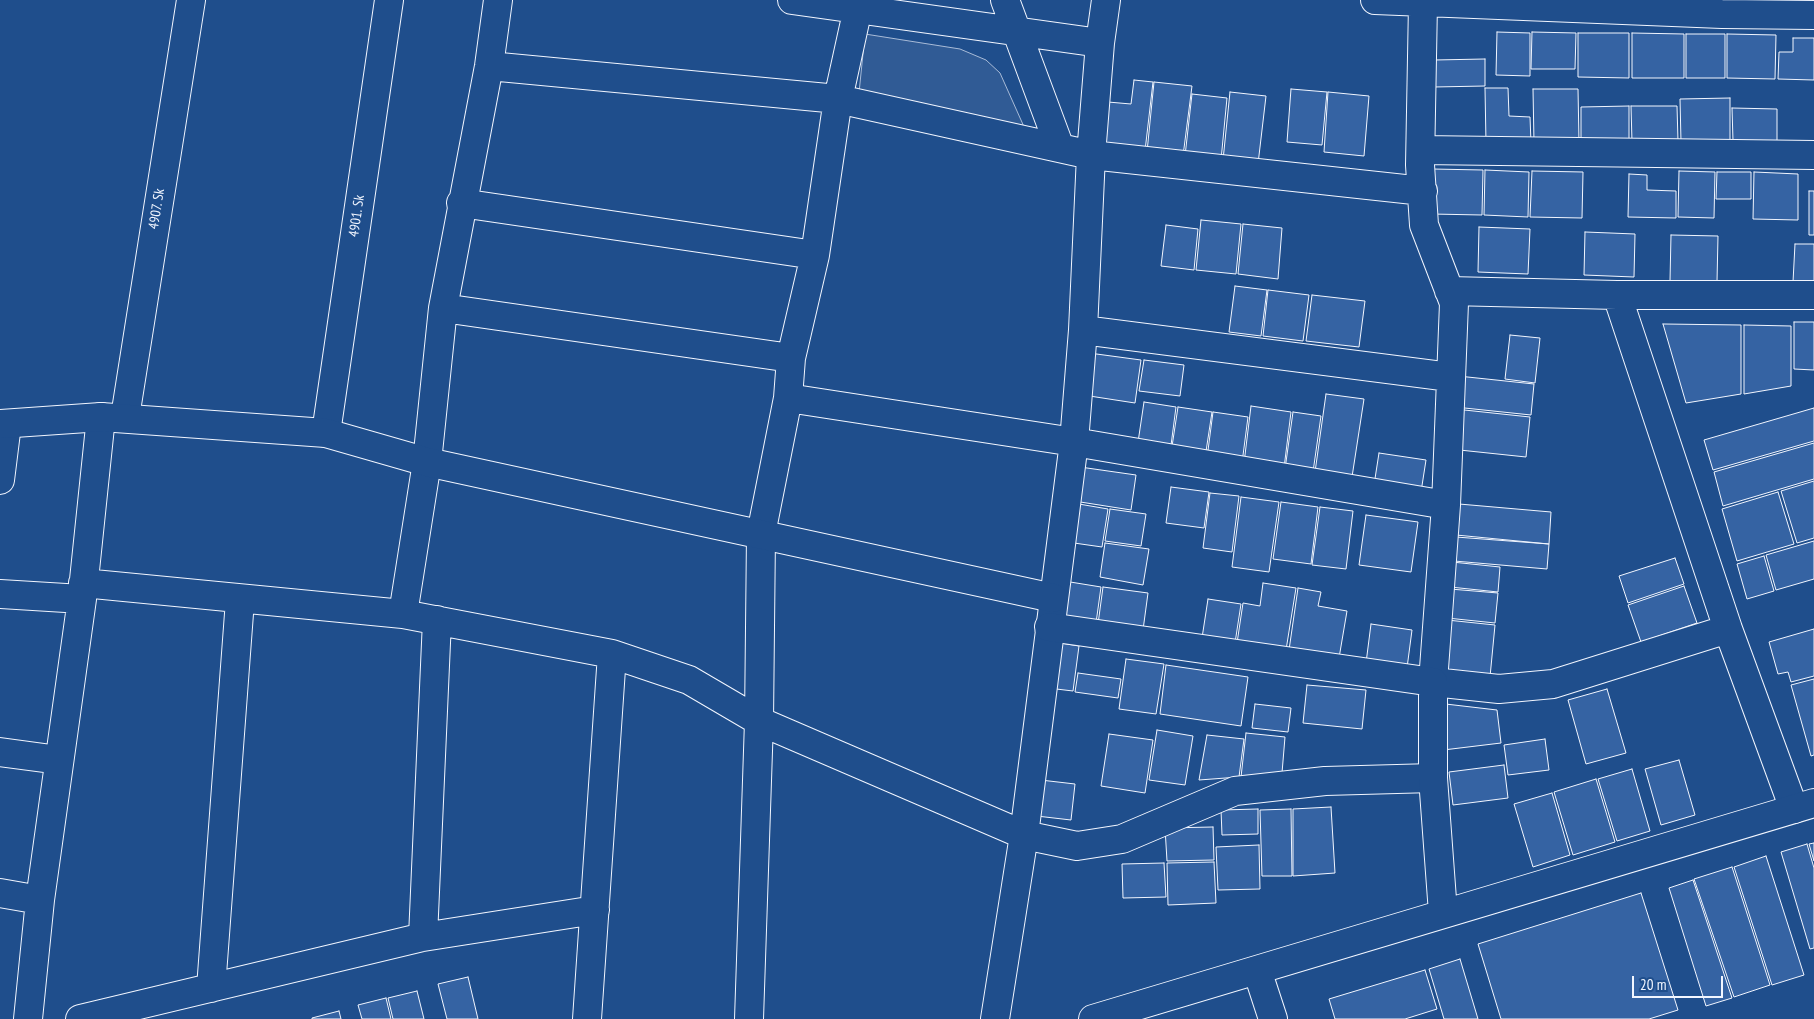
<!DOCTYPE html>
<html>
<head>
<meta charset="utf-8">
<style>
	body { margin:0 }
	#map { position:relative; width:1814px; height:1019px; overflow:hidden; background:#1f4e8c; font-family:"PT Sans Narrow",sans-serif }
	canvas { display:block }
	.scale { position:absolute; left:1632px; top:976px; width:91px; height:22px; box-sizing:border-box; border:2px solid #f2f6ff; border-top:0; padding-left:6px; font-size:15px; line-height:18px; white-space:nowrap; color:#f2f6ff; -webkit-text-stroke:4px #1f4e8c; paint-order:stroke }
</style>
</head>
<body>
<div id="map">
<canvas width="1814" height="1019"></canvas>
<div class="scale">20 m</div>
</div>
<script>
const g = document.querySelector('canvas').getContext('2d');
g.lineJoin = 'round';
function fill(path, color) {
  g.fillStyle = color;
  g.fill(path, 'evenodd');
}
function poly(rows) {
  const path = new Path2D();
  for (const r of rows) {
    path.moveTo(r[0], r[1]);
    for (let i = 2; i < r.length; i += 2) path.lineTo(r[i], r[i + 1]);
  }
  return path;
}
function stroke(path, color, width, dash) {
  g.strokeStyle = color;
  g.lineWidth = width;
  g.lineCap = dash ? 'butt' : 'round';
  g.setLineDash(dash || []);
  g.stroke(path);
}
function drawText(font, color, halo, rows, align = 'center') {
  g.font = font + ' "PT Sans Narrow",sans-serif';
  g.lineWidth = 4;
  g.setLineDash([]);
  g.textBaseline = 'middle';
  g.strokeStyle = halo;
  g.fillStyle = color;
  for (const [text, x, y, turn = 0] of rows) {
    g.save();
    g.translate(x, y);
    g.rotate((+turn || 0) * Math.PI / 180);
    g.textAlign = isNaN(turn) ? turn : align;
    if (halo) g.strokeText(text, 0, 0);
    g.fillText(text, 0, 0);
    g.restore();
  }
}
const built = poly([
	[865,34,960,49,986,60,1000,73,1025,129,859,93,865,34]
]);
fill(built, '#305b95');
stroke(built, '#a8bbd7', 1);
const building = poly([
	[1497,32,1530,33,1530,76,1496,75,1497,32],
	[1532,32,1576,33,1575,69,1531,69,1532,32],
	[1578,33,1629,33,1629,78,1578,77,1578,33],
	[1632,33,1684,34,1684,78,1632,78,1632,33],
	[1686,34,1725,34,1725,78,1686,78,1686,34],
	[1727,34,1776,35,1775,79,1727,78,1727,34],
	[1793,38,1814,38,1814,80,1778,79,1779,52,1793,52,1793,38],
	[1485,59,1485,86,1434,87,1434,60,1485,59],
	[1134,80,1153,82,1145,151,1104,147,1108,102,1131,104,1134,80],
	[1154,82,1192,86,1183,156,1147,152,1154,82],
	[1485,88,1508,88,1509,116,1530,117,1531,143,1486,143,1485,88],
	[1291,89,1327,92,1322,145,1287,142,1291,89],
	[1533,89,1578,89,1579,142,1534,143,1533,89],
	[1230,92,1266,96,1258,164,1223,160,1230,92],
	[1328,92,1369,96,1364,156,1324,152,1328,92],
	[1192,94,1227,98,1221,160,1185,156,1192,94],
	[1730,98,1730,141,1681,142,1680,99,1730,98],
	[1629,106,1629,142,1581,142,1581,107,1629,106],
	[1631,106,1677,106,1678,141,1632,142,1631,106],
	[1732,108,1777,109,1777,141,1733,141,1732,108],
	[1432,169,1483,170,1482,215,1431,214,1432,169],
	[1485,170,1529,172,1528,217,1484,215,1485,170],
	[1532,171,1583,172,1582,218,1530,217,1532,171],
	[1679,171,1715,172,1714,218,1678,217,1679,171],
	[1717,172,1751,172,1751,199,1716,199,1717,172],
	[1754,172,1798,174,1798,220,1753,219,1754,172],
	[1629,174,1647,175,1647,190,1676,191,1676,218,1628,217,1629,174],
	[1809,191,1814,191,1814,235,1809,235,1809,191],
	[1201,220,1241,224,1236,274,1196,270,1201,220],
	[1243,224,1282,228,1278,279,1238,274,1243,224],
	[1166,225,1198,229,1194,270,1161,266,1166,225],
	[1479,227,1530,229,1528,274,1478,272,1479,227],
	[1585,232,1635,234,1634,277,1584,275,1585,232],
	[1671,235,1718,236,1717,282,1670,281,1671,235],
	[1795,244,1814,244,1814,283,1793,282,1795,244],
	[1235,286,1267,290,1261,336,1229,332,1235,286],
	[1268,290,1309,295,1303,341,1263,336,1268,290],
	[1312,295,1365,301,1359,347,1306,341,1312,295],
	[1794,322,1814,322,1814,370,1794,369,1794,322],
	[1663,324,1741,325,1741,394,1686,403,1663,324],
	[1744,325,1791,326,1791,386,1744,394,1744,325],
	[1510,335,1540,338,1535,383,1505,379,1510,335],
	[1089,353,1141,360,1135,403,1083,395,1089,353],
	[1144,360,1184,365,1180,396,1139,391,1144,360],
	[1458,376,1534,384,1531,415,1455,407,1458,376],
	[1326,394,1364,399,1352,477,1315,472,1326,394],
	[1144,402,1176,407,1170,453,1137,449,1144,402],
	[1251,406,1291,412,1284,468,1244,463,1251,406],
	[1178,407,1212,412,1205,458,1171,453,1178,407],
	[1814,408,1814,441,1713,470,1704,440,1814,408],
	[1455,409,1530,417,1526,457,1450,449,1455,409],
	[1213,412,1248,417,1242,463,1207,458,1213,412],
	[1293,412,1321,416,1313,472,1285,469,1293,412],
	[1814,443,1814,479,1723,506,1714,472,1814,443],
	[1379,453,1426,460,1421,492,1374,485,1379,453],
	[1080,467,1136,475,1131,510,1074,501,1080,467],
	[1814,481,1814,538,1797,543,1781,491,1814,481],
	[1171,487,1209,492,1204,528,1166,523,1171,487],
	[1778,492,1794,544,1737,561,1722,509,1778,492],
	[1210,493,1239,496,1232,552,1203,548,1210,493],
	[1241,497,1279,502,1269,572,1232,567,1241,497],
	[1281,502,1318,507,1311,564,1273,559,1281,502],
	[1073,503,1108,509,1102,547,1067,542,1073,503],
	[1459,504,1551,512,1549,544,1456,535,1459,504],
	[1320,507,1353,511,1346,569,1312,565,1320,507],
	[1110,509,1146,514,1141,546,1105,541,1110,509],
	[1366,515,1418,522,1411,572,1359,565,1366,515],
	[1456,537,1549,544,1547,569,1454,561,1456,537],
	[1814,541,1814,579,1776,590,1766,555,1814,541],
	[1105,543,1149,549,1143,585,1100,577,1105,543],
	[1764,556,1774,591,1747,599,1737,564,1764,556],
	[1675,558,1684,584,1628,603,1619,576,1675,558],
	[1452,562,1500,567,1498,592,1450,587,1452,562],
	[1064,581,1101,587,1096,623,1059,618,1064,581],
	[1263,583,1296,588,1286,650,1237,643,1243,603,1260,606,1263,583],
	[1684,586,1697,623,1641,642,1628,605,1684,586],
	[1103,587,1148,593,1143,630,1098,624,1103,587],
	[1298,588,1321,592,1318,606,1347,611,1339,658,1289,650,1298,588],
	[1450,589,1498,593,1495,623,1447,618,1450,589],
	[1208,599,1241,604,1235,643,1202,638,1208,599],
	[1447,620,1495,625,1490,677,1442,672,1447,620],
	[1371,624,1412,630,1407,668,1366,663,1371,624],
	[1814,629,1814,676,1791,682,1788,672,1778,674,1769,642,1814,629],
	[1054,642,1079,646,1073,691,1048,688,1054,642],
	[1126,659,1164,664,1156,714,1119,709,1126,659],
	[1166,665,1248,677,1241,726,1160,714,1166,665],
	[1078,673,1121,679,1118,698,1075,692,1078,673],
	[1814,679,1814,755,1811,756,1791,685,1814,679],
	[1307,685,1366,690,1362,729,1303,723,1307,685],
	[1607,689,1626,753,1586,764,1568,700,1607,689],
	[1437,703,1497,710,1501,743,1435,751,1437,703],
	[1255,704,1291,708,1288,732,1252,728,1255,704],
	[1157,730,1193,736,1185,785,1149,780,1157,730],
	[1246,733,1285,737,1282,773,1241,777,1246,733],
	[1109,734,1153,740,1145,793,1101,786,1109,734],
	[1207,735,1244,739,1239,777,1199,780,1207,735],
	[1545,739,1549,770,1508,775,1504,745,1545,739],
	[1679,760,1695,815,1661,825,1645,769,1679,760],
	[1504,765,1508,798,1453,805,1449,772,1504,765],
	[1632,769,1650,831,1617,841,1598,779,1632,769],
	[1032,779,1075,784,1071,820,1028,815,1032,779],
	[1596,779,1615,842,1573,855,1554,792,1596,779],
	[1552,793,1570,855,1533,867,1514,804,1552,793],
	[1331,807,1335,873,1293,876,1293,809,1331,807],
	[1258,809,1258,834,1222,835,1221,810,1258,809],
	[1291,809,1292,876,1262,876,1260,810,1291,809],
	[1213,827,1214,860,1167,861,1165,828,1213,827],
	[1814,843,1814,861,1809,844,1814,843],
	[1807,844,1814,868,1814,948,1810,949,1781,852,1807,844],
	[1259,845,1260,889,1218,890,1216,847,1259,845],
	[1766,856,1804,975,1772,985,1734,867,1766,856],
	[1214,862,1216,903,1168,905,1167,863,1214,862],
	[1164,863,1166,897,1123,898,1122,864,1164,863],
	[1732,867,1770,985,1734,997,1694,879,1732,867],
	[1693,880,1732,998,1706,1006,1669,888,1693,880],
	[1641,893,1678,1010,1649,1019,1501,1019,1478,944,1641,893],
	[1460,959,1478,1019,1444,1019,1429,969,1460,959],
	[1425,970,1437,1009,1405,1019,1335,1019,1329,999,1425,970],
	[468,977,478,1019,447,1019,438,984,468,977],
	[417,991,424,1019,393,1019,388,998,417,991],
	[386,998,391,1019,362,1019,358,1005,386,998],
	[339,1011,341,1019,312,1019,312,1018,339,1011]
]);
fill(building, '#3563a3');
stroke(building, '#f2f6ff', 1);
const minor = poly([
	[792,0,1100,43],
	[1005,0,1060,148],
	[1375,0,1722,14,1814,15],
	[1423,3,1420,165,1424,225,1454,303,1446,505,1433,682,1499,689,1553,684,1728,629],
	[489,66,838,99,1091,155,1423,191],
	[1421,150,1814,155],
	[461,203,815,255],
	[1449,291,1617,295,1814,295],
	[1617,295,1728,629,1794,809],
	[443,308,791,358],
	[1083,330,1450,377],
	[788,398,1074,442,1446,505],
	[125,417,191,0],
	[326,433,389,0],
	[0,480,7,424],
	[83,583,403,614,612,654,689,680,759,721,1024,835,1077,846,1122,839,1235,791,1325,781,1433,778],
	[0,594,82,599],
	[403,614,427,462,443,308,489,66,498,0],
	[0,752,59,760],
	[0,893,40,900],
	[423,937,437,620],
	[211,988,240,600],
	[28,1019,40,900,82,599,101,417],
	[80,1019,423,937,595,910],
	[587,1019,612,654],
	[749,1019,759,721,761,534,788,398,791,358,815,255,838,99,858,8],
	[995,1019,1024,835,1074,442,1083,330,1091,155,1100,43,1106,0]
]);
const tertiary = poly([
	[0,424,101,417,326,433,427,462,1053,598],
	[1049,627,1433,682,1433,778,1443,913],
	[1257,970,1273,1019],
	[1093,1019,1814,803]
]);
stroke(minor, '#f2f6ff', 30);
stroke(tertiary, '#f2f6ff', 30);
stroke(minor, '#1f4e8c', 28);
stroke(tertiary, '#1f4e8c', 28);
drawText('14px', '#f2f6ff', '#1f4e8c', [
	["4907. Sk",157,209,-81],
	["4901. Sk",357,216,-82]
]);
</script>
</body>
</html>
